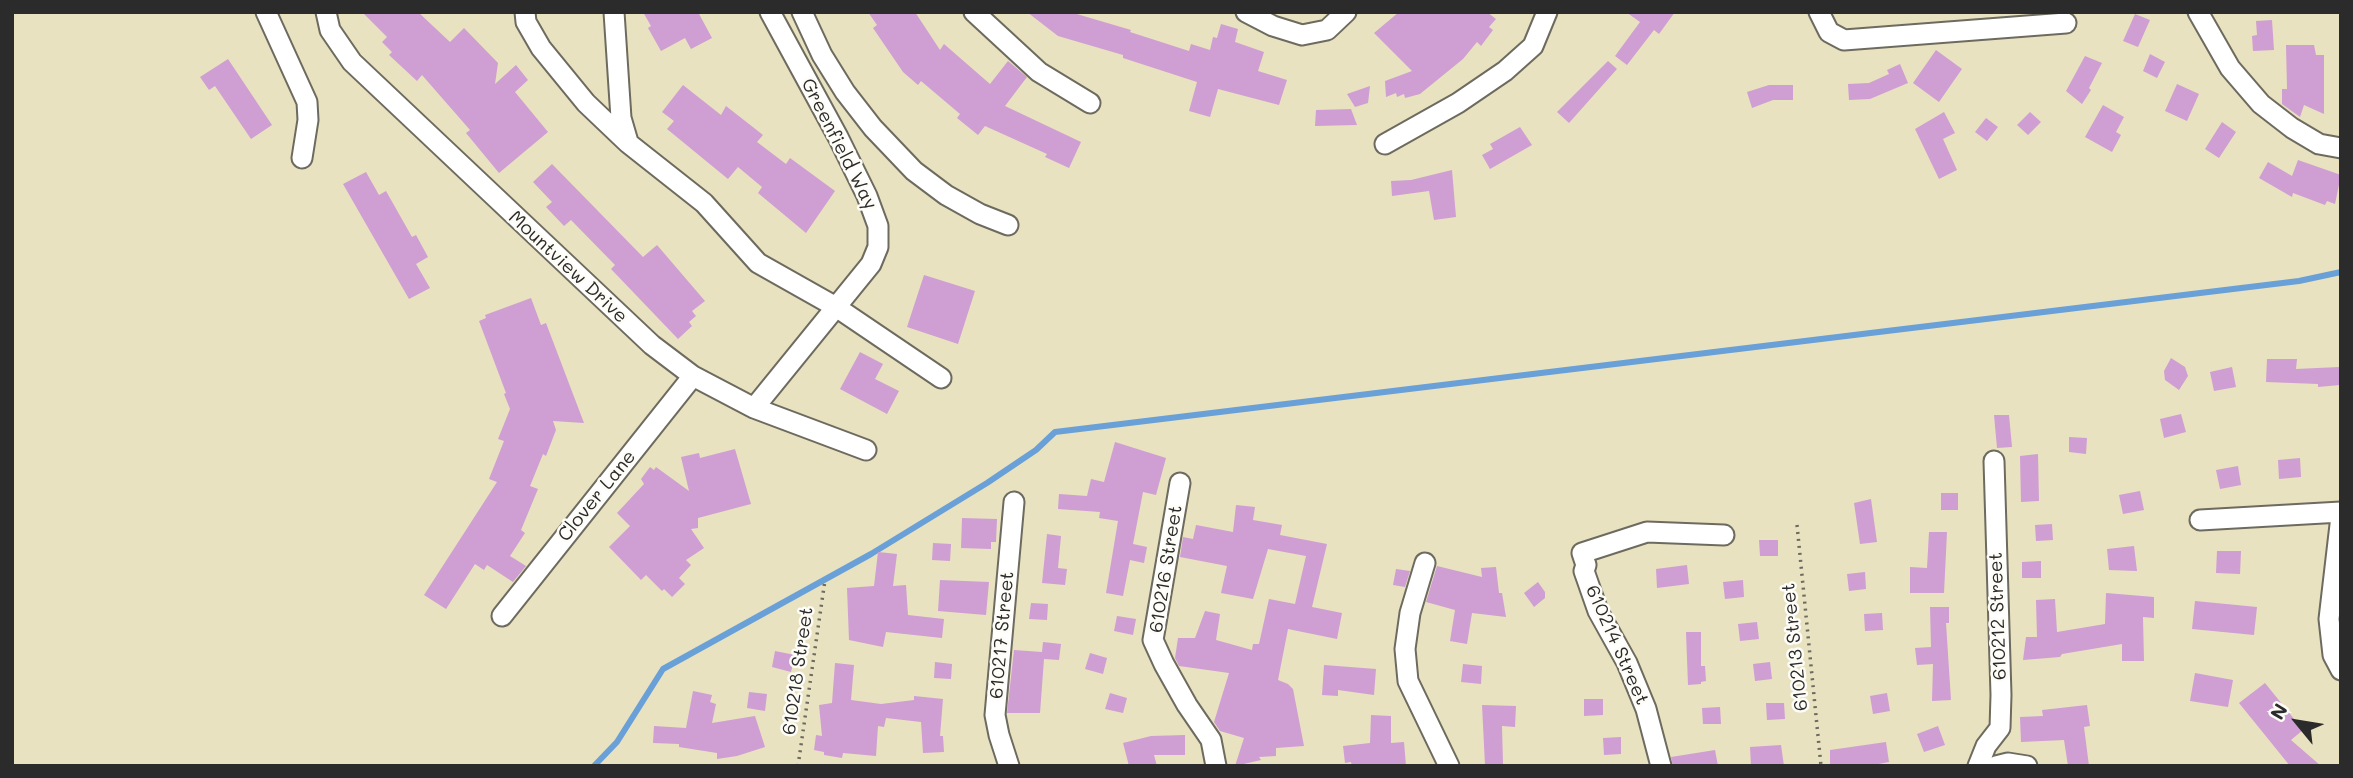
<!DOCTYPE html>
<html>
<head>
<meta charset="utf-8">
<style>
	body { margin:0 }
	#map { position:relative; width:2353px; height:778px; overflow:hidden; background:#e8e2c0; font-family:Mali,sans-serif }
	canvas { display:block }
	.frame { position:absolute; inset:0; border:14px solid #2b2b2b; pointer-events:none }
	.north { position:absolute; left:2262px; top:687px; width:70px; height:70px; -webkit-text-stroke:5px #fdfcf7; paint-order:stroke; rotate:300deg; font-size:19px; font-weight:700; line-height:28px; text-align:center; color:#2b2b2b }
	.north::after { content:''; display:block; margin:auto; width:24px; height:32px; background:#2b2b2b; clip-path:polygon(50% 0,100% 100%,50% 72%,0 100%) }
</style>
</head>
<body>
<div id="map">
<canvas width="2353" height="778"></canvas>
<div class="frame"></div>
<div class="north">N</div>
</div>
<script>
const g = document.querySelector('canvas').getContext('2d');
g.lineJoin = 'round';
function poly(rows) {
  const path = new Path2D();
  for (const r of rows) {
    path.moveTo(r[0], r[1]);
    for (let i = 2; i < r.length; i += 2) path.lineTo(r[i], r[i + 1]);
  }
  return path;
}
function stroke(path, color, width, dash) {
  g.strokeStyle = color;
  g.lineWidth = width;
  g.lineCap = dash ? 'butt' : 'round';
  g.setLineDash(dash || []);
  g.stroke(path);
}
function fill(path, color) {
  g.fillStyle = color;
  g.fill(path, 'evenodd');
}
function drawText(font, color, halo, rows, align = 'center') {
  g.font = font + ' Mali,sans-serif';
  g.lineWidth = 5;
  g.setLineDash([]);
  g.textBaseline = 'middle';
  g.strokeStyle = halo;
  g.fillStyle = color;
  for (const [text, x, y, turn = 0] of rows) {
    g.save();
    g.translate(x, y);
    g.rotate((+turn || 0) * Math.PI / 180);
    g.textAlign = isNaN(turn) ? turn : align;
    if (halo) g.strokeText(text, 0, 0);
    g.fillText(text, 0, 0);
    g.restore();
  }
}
stroke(poly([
	[594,766,617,742,663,669,871,554,987,483,1036,450,1055,432,2299,281,2341,272]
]), '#69a0d7', 6);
fill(poly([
	[362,12,418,12,450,42,464,28,498,63,495,84,516,65,528,80,515,92,548,132,499,173,466,133,470,130,422,75,417,81,389,55,392,52,382,42,387,37],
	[643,12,698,12,712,38,691,49,685,38,661,51,648,28,651,26],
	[868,12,915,12,940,50,944,44,990,84,1008,61,1027,77,1005,106,1081,142,1069,168,1045,157,1047,154,985,126,978,135,957,118,960,114,921,81,918,85,903,72,873,28,877,25],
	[1027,12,1070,12,1131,30,1130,32,1189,51,1191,44,1210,50,1213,37,1217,38,1221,24,1238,29,1235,42,1264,52,1258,71,1287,80,1279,105,1218,89,1210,117,1189,111,1197,82,1123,58,1123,55,1058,36],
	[1399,12,1487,12,1496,19,1489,27,1493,30,1481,46,1477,42,1463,59,1420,94,1405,98,1404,94,1397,97,1396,93,1386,97,1385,81,1412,71,1374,33],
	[1626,12,1675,12,1659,34,1654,30,1627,65,1615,56,1640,22],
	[2135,14,2150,20,2138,47,2123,41],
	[2272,20,2274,50,2253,51,2252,36,2257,35,2256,21],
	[2286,45,2314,45,2316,55,2324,55,2324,114,2304,105,2300,117,2282,104,2282,89,2287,89],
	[1936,50,1962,69,1939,102,1913,83],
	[2150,54,2165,62,2157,78,2143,71],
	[2085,56,2102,63,2089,88,2091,90,2082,104,2066,91],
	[228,59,272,125,251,139,215,86,209,90,200,77],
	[1608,61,1617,69,1569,123,1557,112],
	[1900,64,1908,83,1870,99,1849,100,1848,84,1869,83,1889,74,1887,70],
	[2177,84,2199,94,2187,121,2165,111],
	[683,85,721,115,726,106,763,135,757,142,786,164,790,158,835,191,806,233,758,193,762,187,738,167,728,179,667,129,674,121,662,112],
	[1769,85,1793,85,1793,100,1773,100,1752,108,1747,92],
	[1370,86,1368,103,1355,107,1347,94],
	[2103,105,2124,117,2116,132,2121,135,2112,152,2085,137],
	[1351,109,1357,125,1315,126,1316,110],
	[1944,112,1955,133,1943,139,1957,170,1939,179,1915,129],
	[2030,112,2041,122,2028,135,2017,125],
	[1986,118,1998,127,1987,141,1975,132],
	[2222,122,2236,132,2219,158,2205,149],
	[1520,127,1532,145,1490,169,1482,155,1493,149,1490,144],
	[2298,160,2341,175,2335,204,2327,201,2325,205,2293,193,2292,197,2259,178,2268,162,2292,176],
	[552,164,643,257,657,245,705,301,692,311,696,316,689,322,692,326,678,339,611,269,615,265,571,220,564,226,546,207,552,202,533,182],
	[1452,170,1456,217,1434,220,1429,191,1392,196,1391,181,1411,180],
	[366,172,379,195,386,191,412,237,416,235,428,257,416,264,430,288,409,299,343,184],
	[924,275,975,291,958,344,907,327],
	[531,298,541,325,546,323,584,423,553,421,556,430,546,456,543,454,530,486,538,489,521,530,525,533,510,556,526,566,513,582,487,565,484,570,475,564,446,609,424,595,497,482,489,479,504,441,498,439,510,409,504,394,506,393,479,321,486,318,485,315],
	[860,352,883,364,875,379,899,391,887,414,840,389],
	[2171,358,2185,367,2188,376,2179,390,2165,380,2164,371],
	[2267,359,2297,359,2296,369,2339,367,2340,385,2318,387,2318,384,2266,382],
	[2232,367,2236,387,2214,391,2210,372],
	[2181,414,2186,432,2164,438,2160,419],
	[1994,415,2009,415,2012,447,1997,448],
	[2069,437,2087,438,2086,454,2069,452],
	[1115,442,1166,458,1156,495,1143,492,1133,544,1147,547,1144,563,1130,560,1123,596,1106,593,1118,521,1099,518,1100,512,1058,509,1059,494,1087,496,1091,479,1104,482],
	[735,449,751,504,698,518,698,528,691,529,704,548,686,560,691,565,679,578,685,584,672,597,664,589,662,591,646,575,641,580,609,547,630,526,617,513,644,484,641,479,650,467,654,470,656,467,689,491,681,457,699,453,700,458],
	[2038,454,2039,501,2021,502,2020,456],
	[2300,458,2301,477,2279,479,2278,460],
	[2238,466,2241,485,2220,489,2216,470],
	[2140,491,2144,510,2123,514,2119,495],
	[1941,493,1958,493,1958,510,1941,510],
	[1871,499,1877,542,1860,544,1854,503],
	[1236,505,1255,507,1253,520,1282,525,1280,535,1327,544,1312,607,1342,613,1337,639,1288,629,1278,680,1288,684,1293,689,1304,746,1276,748,1276,756,1259,757,1261,760,1235,766,1244,738,1220,731,1214,722,1229,673,1179,666,1175,658,1178,638,1195,638,1205,611,1220,614,1216,640,1252,650,1253,644,1259,644,1269,599,1295,604,1306,556,1268,549,1253,599,1221,593,1227,566,1180,557,1183,537,1193,539,1196,525,1233,532],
	[962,518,997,519,996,542,991,542,991,549,961,548],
	[2052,524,2053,540,2036,541,2035,525],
	[1929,532,1947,532,1944,593,1910,593,1910,567,1927,568],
	[1047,534,1061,536,1058,568,1067,569,1065,585,1042,583],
	[1759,540,1778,540,1778,556,1760,556],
	[933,543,951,544,950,561,932,560],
	[2134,546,2137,571,2109,570,2107,549],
	[2217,551,2241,551,2240,574,2216,573],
	[878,552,897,554,893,586,906,585,908,615,944,619,942,638,886,632,883,647,849,640,847,588,874,586],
	[2041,561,2041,578,2022,578,2022,562],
	[1687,565,1689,584,1657,588,1656,569],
	[1437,566,1482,577,1481,568,1496,567,1499,593,1502,593,1506,617,1472,613,1467,644,1450,641,1455,610,1426,602],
	[1396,569,1410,571,1405,587,1393,585],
	[1865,572,1866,589,1849,591,1847,574],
	[940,580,989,582,986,615,938,611],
	[1743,580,1744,597,1725,599,1723,582],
	[1538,582,1545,592,1545,598,1534,607,1524,593],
	[2106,593,2154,597,2154,618,2143,617,2144,661,2122,661,2122,644,2062,654,2060,657,2023,660,2026,637,2037,637,2036,600,2055,599,2057,632,2105,624],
	[2195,601,2257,607,2254,635,2192,629],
	[1031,603,1048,604,1047,620,1029,619],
	[1930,607,1949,607,1949,623,1946,623,1951,700,1932,701,1933,664,1917,665,1915,648,1931,647],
	[1882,613,1883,630,1865,631,1864,614],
	[1117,616,1136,619,1133,635,1114,631],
	[1757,622,1759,639,1740,641,1738,624],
	[1686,632,1701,632,1701,666,1705,666,1706,681,1701,682,1701,684,1688,685],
	[1043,642,1061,644,1059,660,1044,659,1040,713,1007,713,1014,650,1042,652],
	[775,651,795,655,791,672,772,667],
	[1090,653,1107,658,1103,674,1085,669],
	[935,662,952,664,951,679,934,678],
	[1770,662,1772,679,1755,681,1753,664],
	[835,663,854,665,851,700,881,704,914,700,914,696,943,699,940,736,943,736,944,752,923,753,921,722,886,718,884,727,878,726,876,756,843,753,842,758,824,755,824,752,814,750,816,735,822,736,819,705,832,703],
	[1463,664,1482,666,1481,684,1461,682],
	[1324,665,1376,669,1374,695,1338,690,1338,696,1322,695],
	[2195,673,2233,680,2228,707,2190,701],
	[2265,683,2303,730,2291,740,2321,766,2290,766,2239,703],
	[693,691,712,695,710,702,716,704,712,723,755,716,765,747,737,756,717,759,717,753,679,747,679,744,653,743,654,726,686,728],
	[749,692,767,694,765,711,747,708],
	[1110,693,1127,698,1123,713,1105,709],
	[1887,693,1890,711,1873,714,1870,696],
	[1584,699,1603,699,1603,715,1584,716],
	[1766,703,1784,703,1785,719,1767,720],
	[1482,705,1516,706,1515,727,1502,726,1503,764,1485,765],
	[2087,705,2090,726,2084,727,2089,766,2068,766,2064,740,2021,742,2020,717,2043,716,2042,710],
	[1720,707,1721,724,1703,724,1702,708],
	[1371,715,1391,716,1391,743,1404,742,1406,766,1352,766,1351,762,1345,763,1343,746,1370,743],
	[1938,726,1945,745,1924,752,1917,734],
	[1185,735,1185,755,1154,755,1157,766,1129,766,1123,743,1151,736],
	[1621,737,1621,754,1604,755,1603,738],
	[1886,742,1889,762,1868,766,1830,766,1830,750],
	[1781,745,1784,766,1751,766,1750,747],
	[1715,750,1718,766,1673,766,1671,757]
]), '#cf9ed3');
const minor = poly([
	[266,12,307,102,308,120,302,158],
	[326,12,330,30,352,62,652,345,693,376,754,408,866,450],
	[525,12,526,22,541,48,586,103,628,143,704,203,758,263,836,307,941,378],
	[614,12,621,118,628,142],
	[802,12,822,55,845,92,873,128,914,171,946,195,980,214,1008,225],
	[974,12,1039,72,1090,103],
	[1246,12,1273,26,1302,35,1327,30,1346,12],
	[1819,12,1829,32,1844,40,2066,23],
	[2198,12,2230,68,2261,104,2292,128,2319,144,2341,148],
	[1385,144,1458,103,1505,71,1533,46,1547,12],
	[754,408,871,264,878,247,878,226,867,196,838,137,770,12],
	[1180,483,1153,640,1164,664,1187,705,1211,740,1216,766],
	[2341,516,2329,619,2333,655,2341,670],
	[2200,520,2341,512],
	[1425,563,1410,613,1405,649,1408,681,1449,766],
	[502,616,693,376],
	[1009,766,999,735,995,715,1014,502],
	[1661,766,1646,709,1627,663,1598,611,1584,571,1586,565,1582,553,1647,532,1724,535],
	[1978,766,1986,746,2000,728,2001,695,1994,461],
	[1996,766,2008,763,2027,766]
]);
stroke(minor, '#6d6b5f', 23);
stroke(poly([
	[1797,525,1821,766],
	[798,766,825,580]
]), '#6d6b5f', 3.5, [2, 5]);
stroke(minor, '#fff', 19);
drawText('19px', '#2b2b2b', '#fdfcf7', [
	["Greenfield Way",839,144,63],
	["Mountview Drive",568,267,43],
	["Clover Lane",597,496,-51],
	["610216 Street",1166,569,-81],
	["610212 Street",1998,616,-92],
	["610217 Street",1002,635,-85],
	["610214 Street",1617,645,66],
	["610213 Street",1795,647,-96],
	["610218 Street",798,671,-82]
]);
</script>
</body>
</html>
